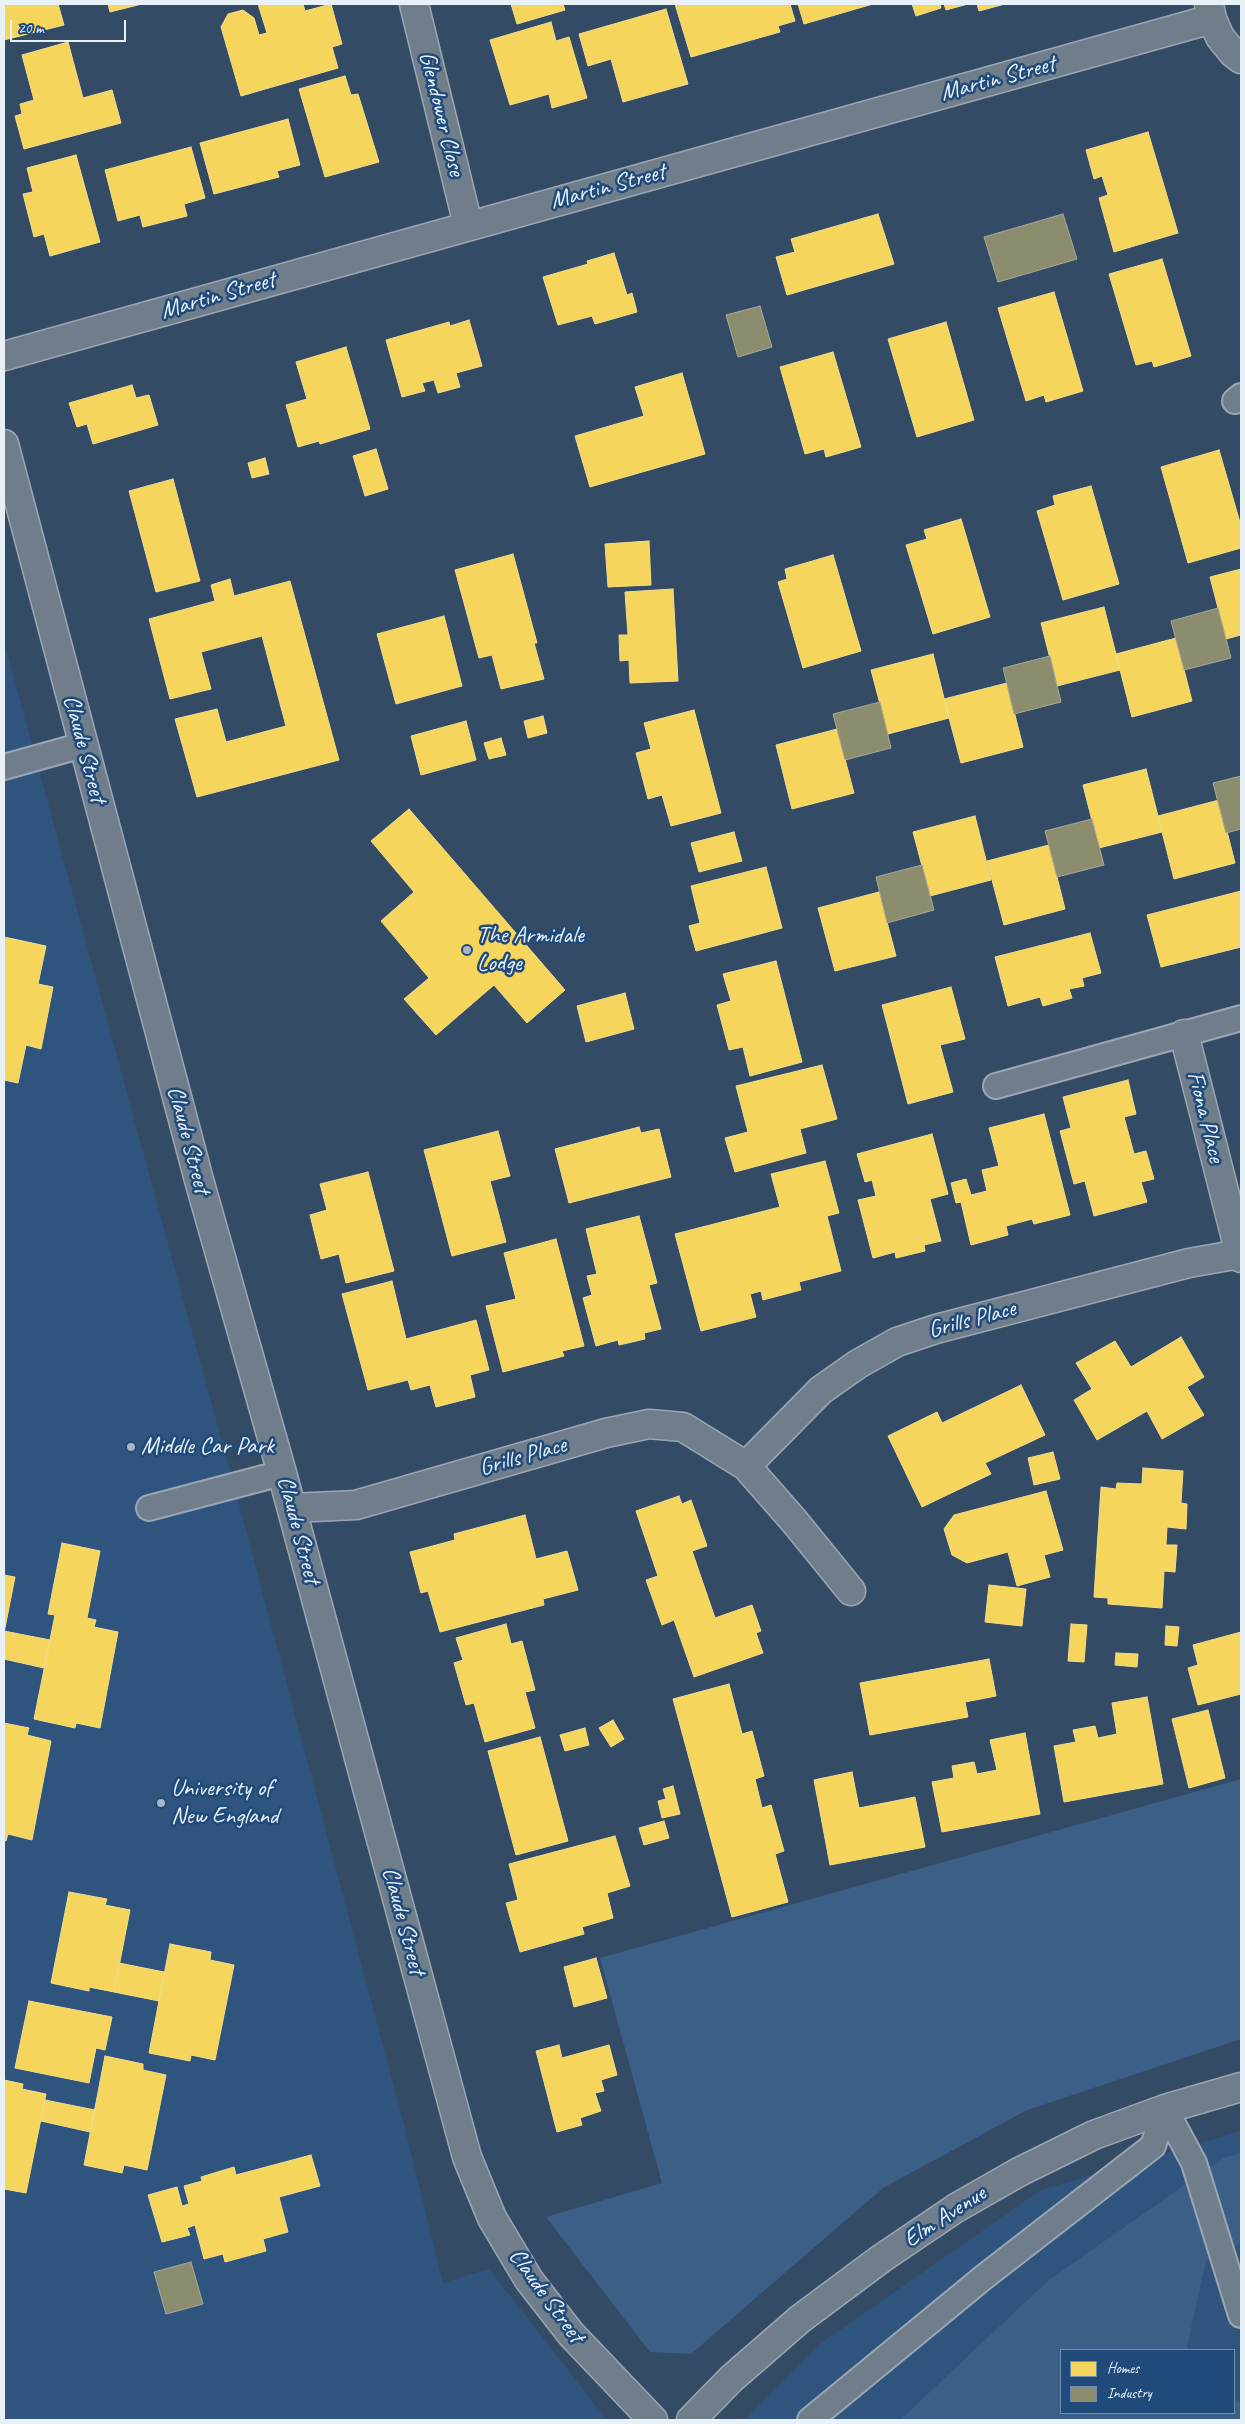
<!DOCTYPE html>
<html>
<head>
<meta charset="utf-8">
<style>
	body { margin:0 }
	#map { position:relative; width:1245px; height:2424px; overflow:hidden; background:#344b65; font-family:Caveat,sans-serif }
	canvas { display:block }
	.frame { position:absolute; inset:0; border:5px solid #e8f1f8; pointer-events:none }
	.legend { position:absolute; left:1060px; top:2349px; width:175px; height:65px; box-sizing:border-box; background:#1f4a7a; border:1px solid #6f8dac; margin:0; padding:6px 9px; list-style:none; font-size:15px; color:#e8f1f8 }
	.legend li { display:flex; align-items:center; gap:10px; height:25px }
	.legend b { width:25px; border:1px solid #6f8dac }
	.scale { position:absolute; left:10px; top:20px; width:116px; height:22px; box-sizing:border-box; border:2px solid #e8f1f8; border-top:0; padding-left:6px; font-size:15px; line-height:18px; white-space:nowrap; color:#e8f1f8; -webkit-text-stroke:4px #1f4a7a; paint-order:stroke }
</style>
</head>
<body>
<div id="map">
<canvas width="1245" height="2424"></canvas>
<div class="frame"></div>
<ul class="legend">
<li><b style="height:14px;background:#f6d55c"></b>Homes</li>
<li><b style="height:14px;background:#8c8c6e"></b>Industry</li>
</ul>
<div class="scale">20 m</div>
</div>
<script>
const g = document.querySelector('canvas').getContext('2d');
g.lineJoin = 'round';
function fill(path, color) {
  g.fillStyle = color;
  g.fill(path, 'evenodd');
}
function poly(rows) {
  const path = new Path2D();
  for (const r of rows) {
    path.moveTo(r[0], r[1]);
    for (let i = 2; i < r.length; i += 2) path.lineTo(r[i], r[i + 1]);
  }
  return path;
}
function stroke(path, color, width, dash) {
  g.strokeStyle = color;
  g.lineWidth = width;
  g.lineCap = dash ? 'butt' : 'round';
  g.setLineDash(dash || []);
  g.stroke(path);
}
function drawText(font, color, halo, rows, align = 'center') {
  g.font = font + ' Caveat,sans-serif';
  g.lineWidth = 5;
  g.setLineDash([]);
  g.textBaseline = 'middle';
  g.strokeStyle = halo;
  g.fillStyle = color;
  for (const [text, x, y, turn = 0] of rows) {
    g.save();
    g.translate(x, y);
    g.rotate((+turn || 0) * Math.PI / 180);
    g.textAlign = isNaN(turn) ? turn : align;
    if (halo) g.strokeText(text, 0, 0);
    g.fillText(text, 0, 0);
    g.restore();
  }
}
fill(poly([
	[4,642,234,1486,403,2121,443,2283,489,2269,607,2420,4,2420],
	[1241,2131,1241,2420,744,2420,820,2344,1041,2190],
	[1061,2350,1234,2350,1234,2413,1061,2413]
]), '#2f557f');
fill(poly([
	[1241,1779,1241,2039,1027,2110,883,2188,691,2354,650,2352,546,2217,662,2183,600,1958],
	[1241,2153,1241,2244,1206,2261,1187,2346,1189,2350,1061,2350,1061,2413,1234,2413,1234,2399,1241,2402,1241,2420,900,2420,1049,2280,1223,2158]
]), '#3b5f87');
const homes = poly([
	[4,4,58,4,64,25,4,40,4,4],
	[108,4,142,4,110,12,108,4],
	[258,4,303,4,305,11,331,4,342,44,332,47,338,68,241,96,221,27,228,14,243,10,254,18,259,35,267,33,258,4],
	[511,4,563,4,565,10,517,24,511,4],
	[675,4,790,4,795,21,778,26,780,32,691,57,675,4],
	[798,4,873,4,804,24,798,4],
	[912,4,940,4,941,8,916,16,912,4],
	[944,4,968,4,946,10,944,4],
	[977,4,1005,4,979,11,977,4],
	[666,9,688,84,623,102,611,59,588,66,579,34,666,9],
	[551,22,556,41,569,37,587,98,552,108,549,94,510,105,490,40,551,22],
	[68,42,83,98,112,90,121,123,24,149,15,116,22,114,20,104,34,100,22,55,68,42],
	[345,76,351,95,358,94,379,162,325,177,299,89,345,76],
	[288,119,300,165,277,171,279,177,214,194,200,143,288,119],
	[1148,132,1178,233,1114,252,1099,198,1108,195,1102,176,1094,179,1086,150,1148,132],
	[191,147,205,198,184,204,187,216,143,227,140,215,118,221,105,170,191,147],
	[76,155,100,242,50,256,44,234,34,237,23,194,33,192,27,168,76,155],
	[878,214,894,264,787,295,776,257,795,252,791,239,878,214],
	[614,253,627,295,632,293,637,312,595,324,592,316,558,325,543,277,588,264,587,261,614,253],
	[1162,259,1191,356,1154,367,1152,361,1136,365,1109,274,1162,259],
	[1054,292,1083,391,1046,402,1044,395,1026,401,998,308,1054,292],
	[469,320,482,366,456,373,460,387,438,393,434,380,422,383,425,391,402,397,386,340,449,322,450,326,469,320],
	[946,322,974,420,917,437,888,339,946,322],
	[346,347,370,429,320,444,319,441,298,447,286,405,307,399,296,362,346,347],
	[833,352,861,447,826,457,824,449,805,454,780,367,833,352],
	[682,373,705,454,590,487,575,436,644,416,635,387,682,373],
	[132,385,136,398,149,395,158,425,93,444,87,424,77,427,69,403,132,385],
	[376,449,388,489,365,496,353,456,376,449],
	[1219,450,1241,526,1241,548,1188,563,1161,467,1219,450],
	[265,458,269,474,252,478,248,463,265,458],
	[173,479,200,581,156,592,129,491,173,479],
	[1091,486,1119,584,1063,600,1037,511,1055,505,1053,496,1091,486],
	[961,519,990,617,933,634,906,545,927,539,924,530,961,519],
	[649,541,651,585,608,587,605,544,649,541],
	[513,554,537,643,534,643,544,679,501,689,492,655,479,658,455,570,513,554],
	[833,555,861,651,803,668,778,582,787,579,785,569,833,555],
	[1241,569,1241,635,1226,639,1210,577,1241,569],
	[230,579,234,596,290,581,339,760,197,797,175,719,217,709,226,742,286,726,262,636,201,652,211,689,170,699,149,619,215,601,211,585,230,579],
	[673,589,678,681,630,683,629,660,620,661,619,635,628,635,625,592,673,589],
	[1104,607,1120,670,1057,686,1041,623,1104,607],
	[444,616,462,686,396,704,377,634,444,616],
	[1176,638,1192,701,1132,717,1116,654,1176,638],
	[933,654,949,718,888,734,871,670,933,654],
	[1007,683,1023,747,961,763,944,699,1007,683],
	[694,710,721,813,671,826,662,795,648,799,636,753,651,749,644,723,694,710],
	[543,716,547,733,528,738,524,721,543,716],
	[466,721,476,760,421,775,411,736,466,721],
	[837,729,854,793,792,809,776,745,837,729],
	[501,738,506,755,489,759,484,743,501,738],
	[1146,769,1162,832,1099,848,1083,785,1146,769],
	[1219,800,1235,863,1174,879,1158,816,1219,800],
	[409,809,565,990,527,1023,494,985,436,1035,404,999,429,978,381,921,414,892,371,841,409,809],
	[975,816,991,880,930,896,913,832,975,816],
	[734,832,742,861,699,872,691,843,734,832],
	[1049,845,1065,909,1004,925,987,861,1049,845],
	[766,867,782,928,696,951,689,926,700,923,691,886,766,867],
	[1241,891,1241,947,1161,967,1147,915,1241,891],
	[879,892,896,956,835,971,818,908,879,892],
	[1090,933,1101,973,1082,978,1084,986,1069,989,1072,998,1043,1006,1040,997,1008,1006,995,957,1090,933],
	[4,937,46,946,38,984,53,987,41,1049,26,1045,18,1083,4,1080,4,937],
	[776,961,802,1062,750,1076,743,1047,729,1050,717,1005,731,1001,723,974,776,961],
	[951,987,965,1039,940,1045,953,1092,908,1104,882,1005,951,987],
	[625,993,634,1029,586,1042,577,1006,625,993],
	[822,1065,837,1119,800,1129,806,1153,735,1172,725,1138,748,1132,736,1086,822,1065],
	[1128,1080,1136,1114,1124,1117,1134,1154,1146,1151,1154,1179,1141,1182,1147,1202,1094,1216,1085,1181,1074,1184,1060,1131,1071,1128,1063,1097,1128,1080],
	[1044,1114,1070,1215,1034,1224,1032,1219,1006,1226,1008,1235,971,1245,961,1202,956,1203,951,1183,966,1179,971,1195,987,1191,982,1170,999,1166,989,1128,1044,1114],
	[639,1127,641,1133,659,1129,671,1177,569,1203,555,1149,639,1127],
	[498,1131,510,1176,490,1181,506,1242,452,1256,424,1150,498,1131],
	[932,1134,948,1194,930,1199,941,1241,924,1245,925,1251,896,1258,895,1252,873,1258,858,1200,876,1196,872,1180,865,1182,857,1154,932,1134],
	[825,1161,839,1213,827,1216,841,1271,799,1282,801,1290,763,1300,761,1291,750,1294,756,1317,701,1331,675,1234,780,1207,771,1174,825,1161],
	[368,1172,394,1271,346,1283,339,1254,321,1259,310,1215,327,1210,320,1184,368,1172],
	[639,1216,657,1283,649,1285,661,1329,644,1333,645,1339,619,1345,618,1340,596,1346,583,1298,592,1295,587,1276,597,1274,586,1229,639,1216],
	[556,1239,584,1346,562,1351,564,1356,503,1372,486,1306,516,1299,504,1253,556,1239],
	[392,1281,406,1339,476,1320,489,1370,470,1375,475,1397,436,1407,430,1385,411,1390,408,1380,368,1390,342,1294,392,1281],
	[1181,1337,1204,1377,1187,1387,1204,1415,1162,1439,1147,1411,1097,1440,1074,1400,1092,1389,1076,1363,1115,1341,1131,1367,1181,1337],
	[1021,1385,1045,1435,985,1463,991,1474,922,1507,888,1436,937,1412,942,1423,1021,1385],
	[1053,1452,1060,1479,1034,1485,1028,1458,1053,1452],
	[1143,1468,1183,1471,1181,1503,1187,1504,1186,1529,1167,1527,1166,1545,1177,1545,1175,1572,1164,1571,1162,1608,1108,1604,1108,1598,1094,1597,1101,1487,1116,1489,1117,1483,1142,1484,1143,1468],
	[1046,1491,1063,1550,1044,1555,1050,1577,1017,1586,1008,1552,967,1563,952,1555,944,1529,954,1515,1046,1491],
	[679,1496,682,1504,691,1500,707,1546,692,1551,715,1618,752,1605,761,1631,756,1633,763,1653,694,1677,674,1620,662,1625,646,1580,658,1576,636,1511,679,1496],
	[525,1515,536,1559,567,1551,578,1590,543,1599,544,1605,440,1632,428,1591,421,1593,410,1552,455,1540,454,1534,525,1515],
	[62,1543,100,1551,87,1618,96,1620,94,1627,118,1632,100,1728,76,1723,75,1728,34,1719,55,1615,48,1614,62,1543],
	[4,1575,15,1577,4,1633,4,1575],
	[989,1585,1026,1589,1022,1626,985,1622,989,1585],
	[506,1624,511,1644,522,1641,535,1690,525,1692,535,1728,485,1742,474,1703,466,1705,454,1663,463,1660,456,1638,506,1624],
	[1071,1624,1087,1625,1084,1662,1068,1661,1071,1624],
	[1166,1626,1179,1627,1177,1646,1165,1645,1166,1626],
	[4,1631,50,1640,44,1668,4,1659,4,1631],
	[1241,1632,1241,1694,1198,1705,1188,1668,1198,1665,1193,1645,1241,1632],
	[1116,1653,1138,1654,1137,1667,1115,1665,1116,1653],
	[989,1659,996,1696,965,1702,968,1717,870,1735,860,1683,989,1659],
	[729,1684,742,1734,752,1731,764,1776,755,1779,762,1808,771,1805,784,1851,775,1854,788,1902,732,1917,673,1699,729,1684],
	[1147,1697,1163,1784,1064,1802,1054,1746,1076,1742,1073,1730,1095,1726,1098,1738,1117,1734,1112,1703,1147,1697],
	[1208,1710,1225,1778,1189,1788,1172,1719,1208,1710],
	[613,1720,624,1739,611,1747,599,1728,613,1720],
	[4,1723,29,1728,27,1735,51,1741,32,1840,8,1834,6,1841,4,1840,4,1723],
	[585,1728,589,1745,565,1751,560,1735,585,1728],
	[1025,1733,1040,1814,942,1832,932,1782,954,1778,952,1766,974,1762,977,1774,997,1770,990,1740,1025,1733],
	[540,1737,568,1841,516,1855,488,1751,540,1737],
	[852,1772,859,1808,915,1797,925,1847,830,1865,814,1780,852,1772],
	[673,1786,680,1814,662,1818,658,1801,666,1799,663,1789,673,1786],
	[664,1821,669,1838,644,1845,639,1828,664,1821],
	[615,1836,630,1886,607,1893,613,1918,582,1927,584,1934,520,1952,506,1903,518,1900,509,1864,615,1836],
	[69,1892,107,1899,105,1905,130,1910,114,1992,89,1987,89,1991,51,1983,69,1892],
	[170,1944,211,1952,210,1960,234,1965,215,2060,191,2055,190,2061,149,2053,170,1944],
	[596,1958,607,1998,574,2007,564,1967,596,1958],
	[119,1963,164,1972,159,2001,114,1992,119,1963],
	[29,2001,112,2017,105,2050,96,2048,89,2083,15,2068,29,2001],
	[559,2045,562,2058,609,2045,617,2075,601,2080,604,2091,595,2093,601,2111,580,2118,582,2125,557,2132,536,2051,559,2045],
	[105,2056,143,2064,143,2070,166,2075,147,2170,124,2165,122,2173,84,2165,105,2056],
	[4,2080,23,2084,22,2089,46,2094,26,2193,4,2189,4,2080],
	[45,2100,95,2110,90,2132,41,2121,45,2100],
	[311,2155,320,2186,279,2197,288,2232,263,2239,266,2251,225,2262,223,2254,204,2259,195,2225,187,2228,190,2235,162,2242,148,2195,177,2187,182,2206,189,2204,184,2186,202,2181,201,2177,234,2167,236,2175,311,2155]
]);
fill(homes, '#f6d55c');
stroke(homes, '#f2dd8b', 1);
const industry = poly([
	[1063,214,1077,259,998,282,984,237,1063,214],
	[760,306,772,347,738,357,726,315,760,306],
	[1218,608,1231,658,1184,670,1171,621,1218,608],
	[1050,656,1061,702,1014,714,1003,668,1050,656],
	[880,702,891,748,845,760,833,714,880,702],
	[1241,776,1241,829,1226,833,1213,783,1241,776],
	[1092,819,1104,865,1057,877,1045,831,1092,819],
	[922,865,934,910,887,923,876,877,922,865],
	[191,2262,203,2304,166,2314,154,2272,191,2262]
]);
fill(industry, '#8c8c6e');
stroke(industry, '#a8aa97', 1);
const lane = poly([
	[1235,401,1241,396],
	[4,767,83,745],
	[996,1086,1241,1018],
	[149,1508,282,1473],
	[1165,2109,1194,2163,1241,2315],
	[810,2420,984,2277,1153,2146,1165,2109]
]);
const street = poly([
	[414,4,468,225],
	[4,356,1212,19],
	[4,444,199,1180,282,1473,467,2157,492,2218,529,2280,571,2334,653,2420],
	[1184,1034,1241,1258],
	[746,1466,795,1522,851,1591],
	[292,1508,356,1505,606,1433,649,1424,683,1427,746,1466,821,1390,858,1364,897,1342,936,1329,1189,1263,1240,1254],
	[691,2420,731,2379,800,2319,882,2258,956,2208,1019,2172,1094,2135,1165,2109,1241,2087]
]);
const secondary = poly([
	[1209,4,1212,19,1220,37,1233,53,1241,59]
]);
stroke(lane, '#9aa6b3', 28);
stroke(street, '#9aa6b3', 31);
stroke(secondary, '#9aa6b3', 31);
stroke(lane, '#707e8c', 24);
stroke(street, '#707e8c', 28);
stroke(secondary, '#707e8c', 28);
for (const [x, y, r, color] of [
	[467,950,5,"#a9b7c5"],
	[131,1447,5,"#a9b7c5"],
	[161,1803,5,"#a9b7c5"]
]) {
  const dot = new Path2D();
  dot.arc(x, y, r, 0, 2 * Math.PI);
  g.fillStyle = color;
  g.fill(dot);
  stroke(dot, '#1f4a7a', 2);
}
drawText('24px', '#e8f1f8', '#1f4a7a', [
	["Martin Street",998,79,-15],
	["Glendower Close",441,114,76],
	["Martin Street",608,187,-15],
	["Martin Street",218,296,-16],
	["Claude Street",84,749,75],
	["Fiona Place",1205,1117,76],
	["Claude Street",188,1140,75],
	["Grills Place",972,1320,-15],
	["Grills Place",523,1457,-16],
	["Claude Street",298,1530,75],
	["Claude Street",403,1921,75],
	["Elm Avenue",945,2217,-33],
	["Claude Street",546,2296,54]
]);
drawText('24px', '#e8f1f8', '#1f4a7a', [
	["The Armidale",477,936],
	["Lodge",477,964],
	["Middle Car Park",141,1447],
	["University of",171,1789],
	["New England",171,1817]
], 'left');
</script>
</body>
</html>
